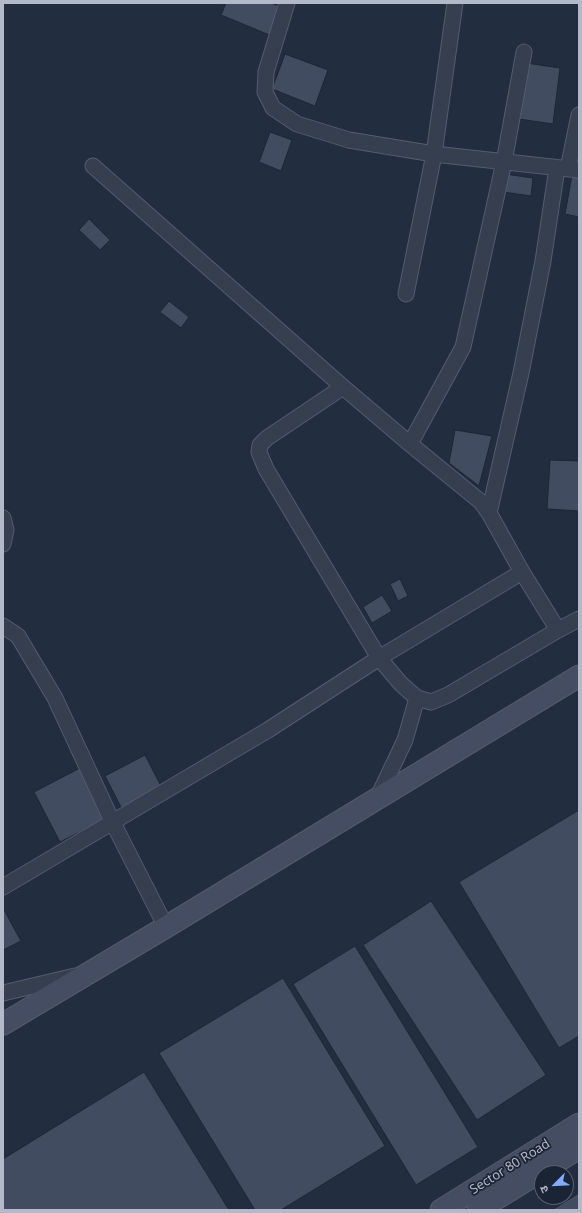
<!DOCTYPE html>
<html>
<head>
<meta charset="utf-8">
<style>
	body { margin:0 }
	#map { position:relative; width:582px; height:1213px; overflow:hidden; background:#222d3f; font-family:"Noto Sans","Noto Sans Devanagari",sans-serif }
	canvas { display:block }
	.frame { position:absolute; inset:0; border:4px solid #b2baca; pointer-events:none }
	.north { position:absolute; left:534px; top:1165px; width:40px; height:40px; box-sizing:border-box; background:#1b2434; border:1px solid #576070; border-radius:50%; rotate:246deg; font-size:11px; font-weight:700; line-height:16px; text-align:center; color:#b2baca }
	.north::after { content:''; display:block; margin:auto; width:14px; height:18px; background:#82abff; clip-path:polygon(50% 0,100% 100%,50% 72%,0 100%) }
</style>
</head>
<body>
<div id="map">
<canvas width="582" height="1213"></canvas>
<div class="frame"></div>
<div class="north">उ</div>
</div>
<script>
const g = document.querySelector('canvas').getContext('2d');
g.lineJoin = 'round';
function fill(path, color) {
  g.fillStyle = color;
  g.fill(path, 'evenodd');
}
function poly(rows) {
  const path = new Path2D();
  for (const r of rows) {
    path.moveTo(r[0], r[1]);
    for (let i = 2; i < r.length; i += 2) path.lineTo(r[i], r[i + 1]);
  }
  return path;
}
function stroke(path, color, width, dash) {
  g.strokeStyle = color;
  g.lineWidth = width;
  g.lineCap = dash ? 'butt' : 'round';
  g.setLineDash(dash || []);
  g.stroke(path);
}
function drawText(font, color, halo, rows, align = 'center') {
  g.font = font + ' "Noto Sans",sans-serif';
  g.lineWidth = 3.5;
  g.setLineDash([]);
  g.textBaseline = 'middle';
  g.strokeStyle = halo;
  g.fillStyle = color;
  for (const [text, x, y, turn = 0] of rows) {
    g.save();
    g.translate(x, y);
    g.rotate((+turn || 0) * Math.PI / 180);
    g.textAlign = isNaN(turn) ? turn : align;
    if (halo) g.strokeText(text, 0, 0);
    g.fillText(text, 0, 0);
    g.restore();
  }
}
const building = poly([
	[226,3,271,3,284,8,272,36,221,15,226,3],
	[285,54,328,70,315,106,272,89,285,54],
	[526,63,560,68,553,124,519,119,526,63],
	[270,132,292,140,281,171,259,162,270,132],
	[505,174,533,178,531,196,503,192,505,174],
	[572,175,579,176,579,217,565,214,572,175],
	[89,219,110,240,100,250,79,230,89,219],
	[169,301,189,317,181,328,160,312,169,301],
	[455,430,492,436,479,486,449,463,455,430],
	[550,460,579,461,579,511,547,509,550,460],
	[400,579,408,596,398,601,390,584,400,579],
	[382,595,392,611,372,623,363,607,382,595],
	[145,755,163,790,123,811,105,776,145,755],
	[80,768,106,819,60,842,34,792,80,768],
	[579,810,579,1036,559,1048,459,882,579,810],
	[431,901,546,1075,477,1120,363,945,431,901],
	[3,908,21,941,3,950,3,908],
	[355,946,478,1147,416,1185,293,984,355,946],
	[283,978,385,1146,281,1210,255,1210,159,1053,283,978],
	[144,1072,229,1210,3,1210,3,1159,144,1072],
	[579,1193,579,1210,552,1210,579,1193]
]);
fill(building, '#414c61');
stroke(building, '#1d2636', 1);
const street = poly([
	[287,3,266,72,265,92,273,108,297,124,349,140,434,154,579,170],
	[93,166,343,387,410,444,481,502,489,513,522,572,558,630],
	[568,169,579,115],
	[406,294,434,154,455,3],
	[343,387,267,438,260,445,259,452,266,469,379,658,401,684,417,698,431,702,448,695,558,630,579,619],
	[410,444,463,347,504,162,524,52],
	[489,513,521,373,543,261,557,168],
	[3,518,6,530,3,544],
	[3,626,18,636,55,698,112,821,166,927],
	[377,799,405,740,417,698],
	[3,887,268,730,379,658,522,572],
	[3,993,75,976]
]);
const secondary = poly([
	[3,1024,166,927,579,676],
	[441,1210,579,1124],
	[478,1210,579,1148]
]);
stroke(street, '#545d6d', 17);
stroke(secondary, '#545d6d', 23);
stroke(street, '#363f4f', 15);
stroke(secondary, '#444d62', 21);
drawText('13px', '#b2baca', '#1b2434', [
	["Sector 80 Road",510,1167,-32]
]);
</script>
</body>
</html>
